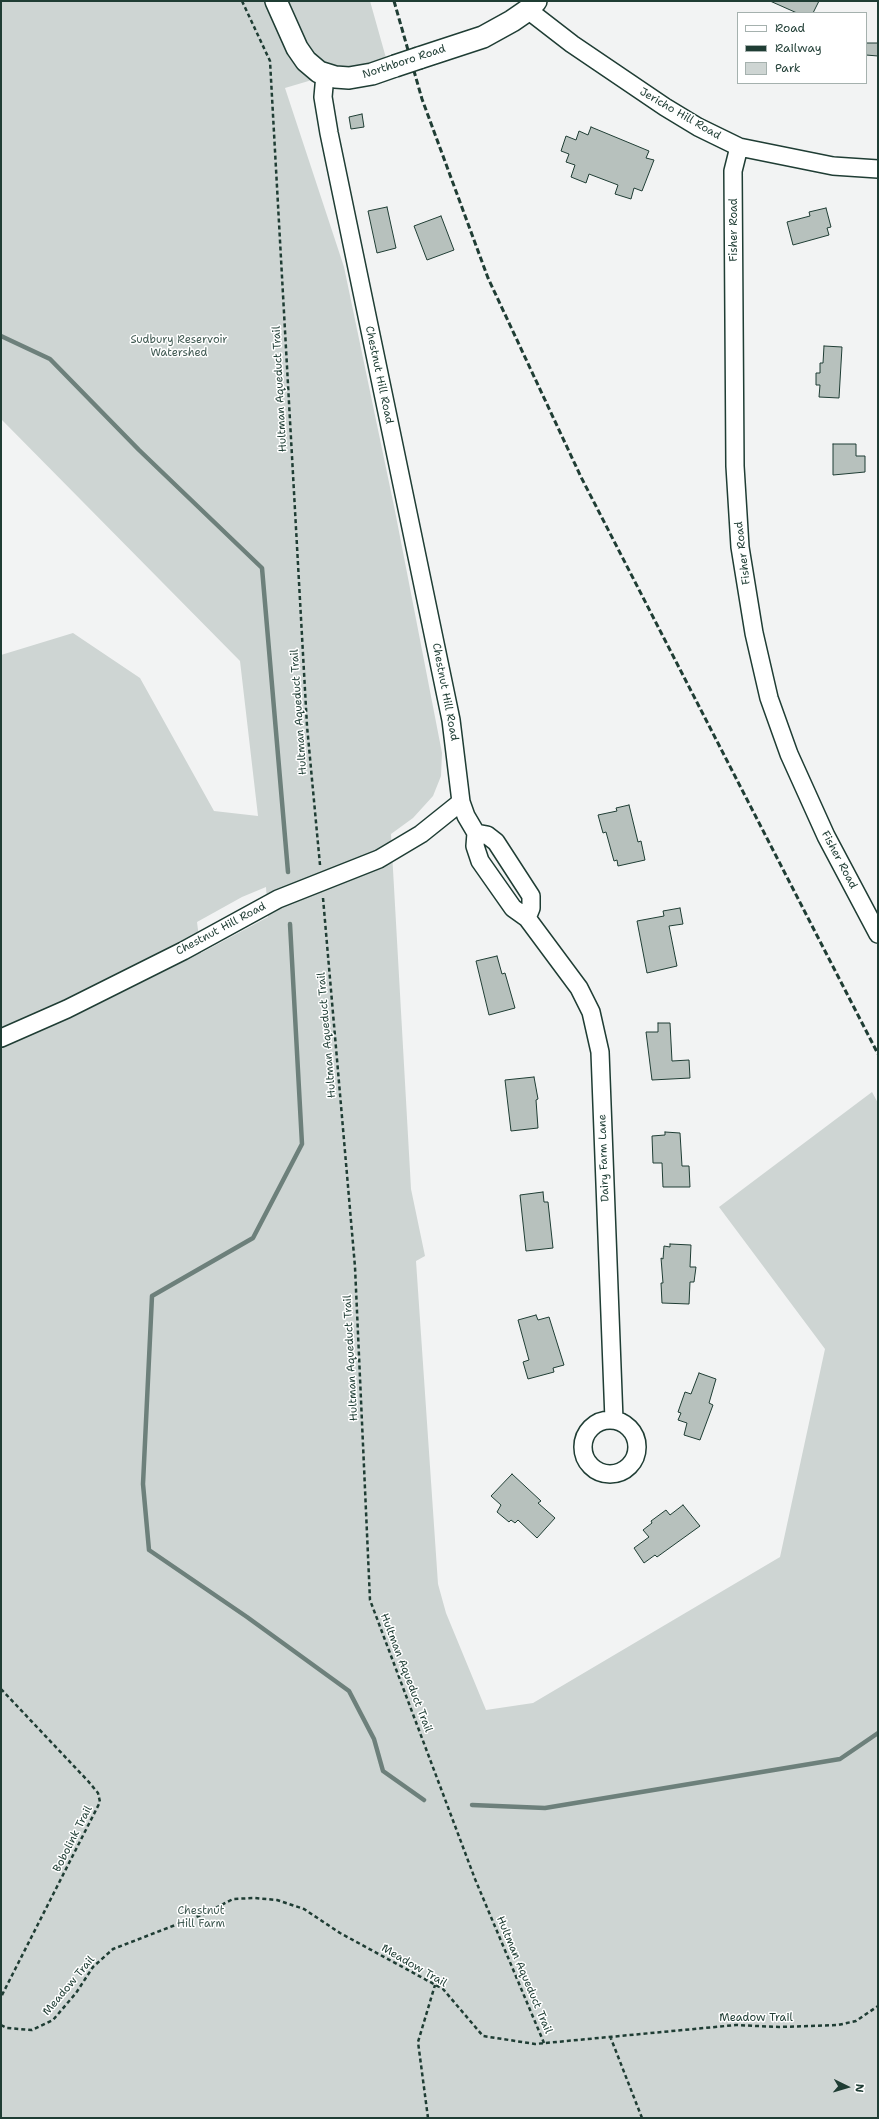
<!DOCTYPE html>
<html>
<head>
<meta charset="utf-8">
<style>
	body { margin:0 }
	#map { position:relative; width:879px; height:2119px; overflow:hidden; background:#f2f3f3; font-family:"Shantell Sans",sans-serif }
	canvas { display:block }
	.frame { position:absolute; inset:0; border:2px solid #1f3d34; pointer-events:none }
	.legend { position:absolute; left:737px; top:12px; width:130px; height:72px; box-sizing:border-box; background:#fff; border:1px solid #a5b1ae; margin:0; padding:5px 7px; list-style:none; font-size:12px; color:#1f3d34 }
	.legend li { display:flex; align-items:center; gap:8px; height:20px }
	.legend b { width:20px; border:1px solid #a5b1ae }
	.north { position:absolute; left:827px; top:2067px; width:40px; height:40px; -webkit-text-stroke:3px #fff; paint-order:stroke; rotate:95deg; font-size:11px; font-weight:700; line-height:16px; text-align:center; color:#1f3d34 }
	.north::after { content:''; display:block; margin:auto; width:14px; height:18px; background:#1f3d34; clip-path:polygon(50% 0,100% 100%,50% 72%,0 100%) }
</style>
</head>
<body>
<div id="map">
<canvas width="879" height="2119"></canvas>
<div class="frame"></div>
<ul class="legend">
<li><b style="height:5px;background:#fff"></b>Road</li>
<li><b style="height:5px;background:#1f3d34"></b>Railway</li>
<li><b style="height:11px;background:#ced5d3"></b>Park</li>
</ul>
<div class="north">N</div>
</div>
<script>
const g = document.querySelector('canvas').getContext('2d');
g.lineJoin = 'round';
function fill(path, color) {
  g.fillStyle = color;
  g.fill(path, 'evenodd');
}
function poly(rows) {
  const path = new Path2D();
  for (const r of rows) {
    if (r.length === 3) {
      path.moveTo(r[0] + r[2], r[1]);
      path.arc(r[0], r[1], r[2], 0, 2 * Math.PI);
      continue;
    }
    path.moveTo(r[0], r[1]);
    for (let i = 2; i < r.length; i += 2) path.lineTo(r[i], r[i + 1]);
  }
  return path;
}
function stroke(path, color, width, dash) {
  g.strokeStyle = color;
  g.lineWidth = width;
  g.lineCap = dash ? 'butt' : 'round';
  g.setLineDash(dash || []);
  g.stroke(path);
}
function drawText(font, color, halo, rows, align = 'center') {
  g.font = font + ' "Shantell Sans",sans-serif';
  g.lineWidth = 3;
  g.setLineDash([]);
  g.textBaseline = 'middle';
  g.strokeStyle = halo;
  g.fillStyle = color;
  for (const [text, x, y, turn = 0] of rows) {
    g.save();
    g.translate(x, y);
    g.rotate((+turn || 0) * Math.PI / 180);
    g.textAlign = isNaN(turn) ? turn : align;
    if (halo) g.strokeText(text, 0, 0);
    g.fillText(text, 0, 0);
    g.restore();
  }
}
fill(poly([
	[1,1,370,1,386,58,285,88,344,267,395,511,442,753,441,776,433,796,413,818,391,834,411,1189,425,1256,416,1261,438,1584,446,1613,486,1710,533,1703,780,1557,825,1349,719,1207,872,1092,878,1103,878,2118,1,2118,1,655,73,633,140,678,214,811,258,816,240,661,1,419],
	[266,887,268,917,201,953,197,922,242,897]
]), '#ced5d3');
stroke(poly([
	[1,336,50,359,139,450,262,568,288,872],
	[290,924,302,1144,253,1238,152,1296,143,1484,149,1550,247,1617,349,1691,374,1739,383,1771,424,1800],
	[472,1805,545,1808,840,1759,878,1733]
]), '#6d807b', 4.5);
const building = poly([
	[770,1,819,1,813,13,797,13,770,1],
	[866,43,878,43,878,56,866,55,866,43],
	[362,114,364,127,351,129,349,117,362,114],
	[591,127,649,151,646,158,654,160,642,191,634,188,631,199,615,194,618,185,589,174,586,183,571,177,575,165,566,162,569,154,561,151,566,136,576,140,579,131,588,135,591,127],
	[387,207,396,248,377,253,368,211,387,207],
	[826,208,831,227,827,228,829,235,793,245,787,222,810,216,809,212,826,208],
	[441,216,454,250,427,260,414,226,441,216],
	[824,346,842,347,839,398,819,397,820,385,816,385,816,373,820,373,820,363,823,363,824,346],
	[833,444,856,444,856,456,865,456,865,472,833,475,833,444],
	[629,805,638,842,641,841,645,860,618,866,617,860,614,861,606,832,603,833,598,815,617,811,616,808,629,805],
	[680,908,683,924,669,926,677,966,647,973,637,921,664,916,663,911,680,908],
	[497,956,502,974,505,973,515,1008,489,1015,476,961,497,956],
	[658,1023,670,1023,672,1061,689,1060,690,1078,652,1080,646,1032,658,1032,658,1023],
	[534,1077,538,1099,536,1100,538,1128,511,1131,505,1080,534,1077],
	[665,1132,680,1133,682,1166,689,1166,690,1187,663,1187,662,1163,653,1163,652,1136,665,1135,665,1132],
	[543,1192,544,1202,548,1202,553,1248,526,1251,520,1195,543,1192],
	[670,1244,691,1245,690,1267,696,1267,694,1282,690,1282,689,1304,662,1303,661,1283,663,1283,661,1258,663,1259,664,1246,670,1247,670,1244],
	[536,1315,538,1320,549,1317,564,1365,553,1368,554,1372,528,1379,523,1362,529,1360,518,1320,536,1315],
	[699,1373,716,1379,709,1403,713,1405,700,1440,684,1435,687,1423,678,1420,681,1413,678,1412,685,1392,691,1394,699,1373],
	[512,1474,541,1501,538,1503,555,1518,537,1538,518,1520,515,1523,511,1520,509,1522,497,1512,501,1505,491,1496,512,1474],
	[683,1505,700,1526,657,1557,655,1555,644,1563,634,1548,649,1537,643,1530,652,1523,651,1521,666,1510,670,1515,683,1505]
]);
fill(building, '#b7c1bd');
stroke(building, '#1f3d34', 1);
const minor = poly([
	[528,10,572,44,665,107,698,127,739,147,833,166,878,169],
	[325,75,323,97,329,133,451,720,461,802,466,816,476,833,475,846,480,861,513,908,527,918,531,908,531,896,496,842,487,835,476,833],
	[739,147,733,171,735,466,740,547,754,633,769,698,789,754,826,836,878,934],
	[527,918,579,988,591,1012,600,1052,614,1420],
	[1,1038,67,1009,183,951,278,899,379,859,421,834,461,802],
	[610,1447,27]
]);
const major = poly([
	[276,1,297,48,306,61,319,72,335,77,349,78,372,74,395,66],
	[419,58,483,37,512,21,528,10,536,1]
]);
stroke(minor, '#1f3d34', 20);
stroke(major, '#1f3d34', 24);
stroke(poly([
	[242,1,270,61,307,726,320,865],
	[323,898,355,1267,370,1600,475,1879,544,2043],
	[1,1689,88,1781,98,1793,100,1802,1,1997],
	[1,2025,7,2028,32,2030,53,2020,76,1993,93,1967,113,1949,204,1914,233,1899,254,1898,277,1900,304,1909,340,1933,443,1989,483,2036,535,2044,736,2025,779,2027,838,2025,856,2021,878,2006],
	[610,2036,642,2118],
	[428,2118,418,2042,435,1985]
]), '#1f3d34', 2.5, [4, 3]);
stroke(minor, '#fff', 17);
stroke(major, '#fff', 21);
stroke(poly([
	[394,1,422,99,488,278,581,477,878,1054]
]), '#1f3d34', 3, [6, 3]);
const majorBridge = poly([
	[395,66,419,58]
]);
stroke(majorBridge, '#1f3d34', 24, []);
stroke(majorBridge, '#fff', 21);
drawText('11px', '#1f3d34', '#fff', [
	["Northboro Road",404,62,-18],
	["Jericho Hill Road",680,114,30],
	["Fisher Road",734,230,-90],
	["Chestnut Hill Road",379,375,78],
	["Hultman Aqueduct Trail",280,389,-93],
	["Fisher Road",743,553,-97],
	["Chestnut Hill Road",445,692,79],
	["Hultman Aqueduct Trail",299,712,-94],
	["Fisher Road",839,860,62],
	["Chestnut Hill Road",221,929,-28],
	["Hultman Aqueduct Trail",327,1035,-95],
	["Dairy Farm Lane",604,1158,-92],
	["Hultman Aqueduct Trail",351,1358,-93],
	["Hultman Aqueduct Trail",406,1673,69],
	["Bobolink Trail",73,1839,-63],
	["Meadow Trail",414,1966,30],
	["Hultman Aqueduct Trail",524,1975,67],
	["Meadow Trail",69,1986,-50],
	["Meadow Trail",756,2018]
]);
drawText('11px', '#425b54', '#fff', [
	["Sudbury Reservoir",179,340],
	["Watershed",179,353],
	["Chestnut",201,1911],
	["Hill Farm",201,1924]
]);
</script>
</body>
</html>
